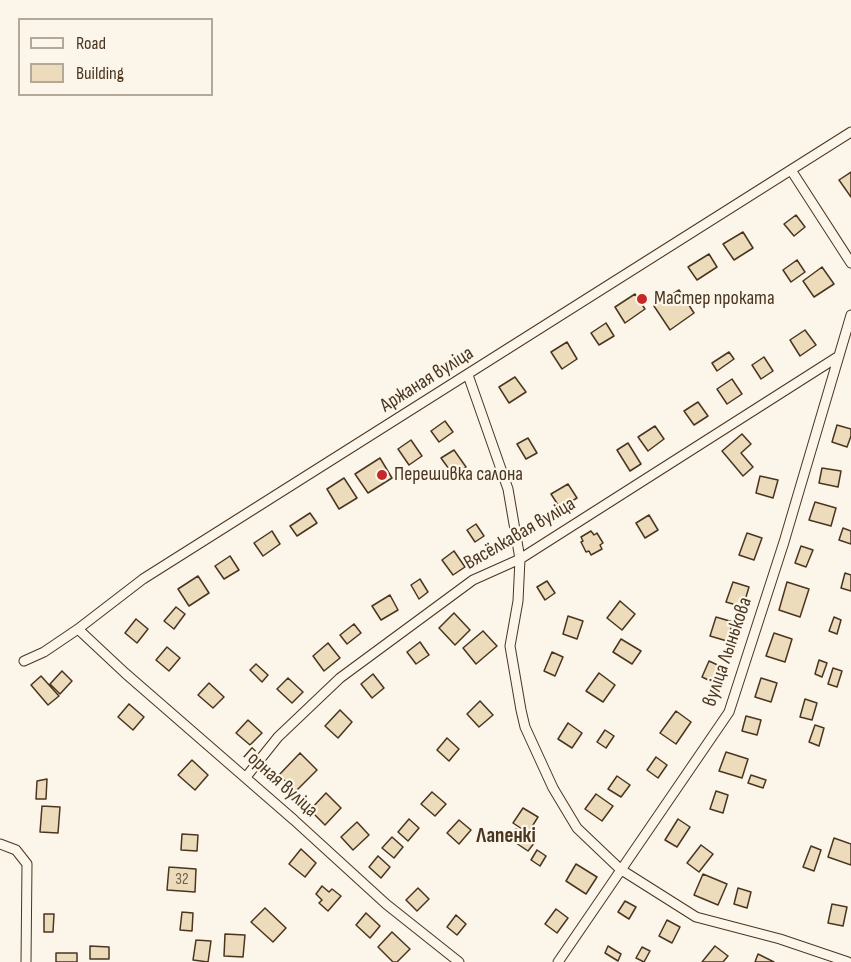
<!DOCTYPE html>
<html>
<head>
<meta charset="utf-8">
<style>
	body { margin:0 }
	#map { position:relative; width:851px; height:962px; overflow:hidden; background:#fbf6e9; font-family:"Sofia Sans Condensed",sans-serif }
	canvas { display:block }
	.legend { position:absolute; left:18px; top:18px; width:195px; height:78px; box-sizing:border-box; background:#fbf6e9; border:2px solid #b4a999; margin:0; padding:8px 10px; list-style:none; font-size:18px; color:#4a3520 }
	.legend li { display:flex; align-items:center; gap:12px; height:30px }
	.legend b { width:30px; border:2px solid #b4a999 }
</style>
</head>
<body>
<div id="map">
<canvas width="851" height="962"></canvas>
<ul class="legend">
<li><b style="height:8px;background:#fbf6e9"></b>Road</li>
<li><b style="height:16px;background:#ecdcbc"></b>Building</li>
</ul>
</div>
<script>
const g = document.querySelector('canvas').getContext('2d');
g.lineJoin = 'round';
function fill(path, color) {
  g.fillStyle = color;
  g.fill(path, 'evenodd');
}
function poly(rows) {
  const path = new Path2D();
  for (const r of rows) {
    path.moveTo(r[0], r[1]);
    for (let i = 2; i < r.length; i += 2) path.lineTo(r[i], r[i + 1]);
  }
  return path;
}
function stroke(path, color, width, dash) {
  g.strokeStyle = color;
  g.lineWidth = width;
  g.lineCap = dash ? 'butt' : 'round';
  g.setLineDash(dash || []);
  g.stroke(path);
}
function drawText(font, color, halo, rows, align = 'center') {
  g.font = font + ' "Sofia Sans Condensed",sans-serif';
  g.lineWidth = 4.5;
  g.setLineDash([]);
  g.textBaseline = 'middle';
  g.strokeStyle = halo;
  g.fillStyle = color;
  for (const [text, x, y, turn = 0] of rows) {
    g.save();
    g.translate(x, y);
    g.rotate((+turn || 0) * Math.PI / 180);
    g.textAlign = isNaN(turn) ? turn : align;
    if (halo) g.strokeText(text, 0, 0);
    g.fillText(text, 0, 0);
    g.restore();
  }
}
const building = poly([
	[851,172,851,197,839,180,851,172],
	[796,215,805,227,794,236,784,224,796,215],
	[743,232,753,248,734,260,723,244,743,232],
	[709,254,717,267,697,280,688,267,709,254],
	[797,260,805,272,791,282,783,270,797,260],
	[822,267,834,284,814,297,803,281,822,267],
	[679,290,694,313,670,330,654,306,679,290],
	[635,294,645,309,625,323,615,307,635,294],
	[606,323,614,336,599,345,591,333,606,323],
	[805,330,816,345,800,356,790,340,805,330],
	[567,342,577,359,562,369,551,352,567,342],
	[729,352,734,359,717,371,712,363,729,352],
	[764,357,773,371,761,379,752,365,764,357],
	[515,377,526,392,509,403,499,387,515,377],
	[732,379,742,394,727,404,717,389,732,379],
	[698,402,708,416,694,425,684,411,698,402],
	[445,421,453,432,439,442,431,431,445,421],
	[837,425,851,429,851,436,847,447,832,442,837,425],
	[655,426,664,439,648,451,638,437,655,426],
	[742,434,751,444,741,453,753,467,743,476,722,451,742,434],
	[528,438,537,453,526,459,517,444,528,438],
	[411,440,422,456,409,465,398,449,411,440],
	[628,443,641,464,630,471,617,450,628,443],
	[454,450,466,467,454,476,441,458,454,450],
	[380,458,392,478,368,493,355,474,380,458],
	[822,468,841,471,838,487,819,483,822,468],
	[760,476,778,480,773,498,756,493,760,476],
	[344,478,357,498,339,509,327,489,344,478],
	[568,484,577,498,560,508,551,494,568,484],
	[815,502,836,508,831,526,809,520,815,502],
	[310,513,317,523,297,536,290,526,310,513],
	[649,515,658,530,645,538,636,523,649,515],
	[476,524,484,536,475,542,467,530,476,524],
	[843,528,851,531,851,544,839,540,843,528],
	[272,531,280,544,263,556,254,543,272,531],
	[591,531,594,535,597,533,603,543,600,545,602,549,591,555,589,551,586,552,581,542,583,541,581,537,591,531],
	[747,533,762,538,754,560,739,555,747,533],
	[801,546,813,550,806,567,795,563,801,546],
	[454,551,465,567,453,575,442,560,454,551],
	[230,556,239,570,224,579,215,566,230,556],
	[845,573,851,575,851,591,841,588,845,573],
	[198,576,209,593,189,606,178,589,198,576],
	[420,579,428,592,419,599,411,585,420,579],
	[547,581,555,593,545,600,537,587,547,581],
	[733,582,749,587,743,607,726,602,733,582],
	[787,582,809,589,800,617,779,610,787,582],
	[390,595,398,610,381,620,372,606,390,595],
	[620,601,635,614,622,630,607,618,620,601],
	[176,607,185,614,174,629,164,621,176,607],
	[454,613,470,630,455,645,439,628,454,613],
	[568,616,583,621,577,639,563,634,568,616],
	[716,617,733,622,727,641,710,636,716,617],
	[834,617,841,620,837,634,829,631,834,617],
	[136,619,148,629,137,643,125,633,136,619],
	[354,624,361,633,347,644,340,635,354,624],
	[483,631,497,646,476,664,463,648,483,631],
	[774,633,792,639,785,662,766,656,774,633],
	[621,639,641,651,632,664,613,652,621,639],
	[420,642,429,655,416,664,407,652,420,642],
	[328,643,340,658,324,671,313,656,328,643],
	[167,647,180,658,169,671,156,660,167,647],
	[552,652,563,657,555,676,544,671,552,652],
	[819,660,827,663,822,677,815,674,819,660],
	[709,661,724,668,717,684,702,677,709,661],
	[256,664,268,675,262,682,250,670,256,664],
	[833,668,842,671,837,687,828,684,833,668],
	[62,671,72,681,60,694,50,684,62,671],
	[599,673,615,685,603,702,586,691,599,673],
	[373,674,384,688,372,698,361,684,373,674],
	[41,676,59,696,48,705,31,685,41,676],
	[288,678,303,692,292,703,277,689,288,678],
	[761,678,777,683,771,702,755,697,761,678],
	[209,683,224,697,213,708,198,695,209,683],
	[805,699,817,703,812,720,800,717,805,699],
	[480,701,493,715,479,727,467,714,480,701],
	[129,704,144,717,133,730,118,717,129,704],
	[340,710,352,722,338,738,325,726,340,710],
	[676,711,691,722,676,744,660,733,676,711],
	[746,716,761,720,757,735,742,731,746,716],
	[248,720,262,733,250,745,236,733,248,720],
	[568,723,582,733,572,748,558,739,568,723],
	[815,725,824,728,819,746,809,742,815,725],
	[605,730,614,736,606,748,597,742,605,730],
	[447,738,459,749,449,761,437,750,447,738],
	[726,752,748,759,742,778,719,771,726,752],
	[300,753,317,770,296,791,279,775,300,753],
	[656,757,667,765,658,778,647,770,656,757],
	[192,760,208,775,195,790,178,775,192,760],
	[751,775,766,780,763,788,748,783,751,775],
	[617,776,630,785,621,797,608,789,617,776],
	[47,779,46,799,36,799,37,781,47,779],
	[716,791,728,795,723,813,710,809,716,791],
	[432,792,446,804,435,816,421,804,432,792],
	[326,793,341,808,325,825,310,810,326,793],
	[596,794,613,806,602,821,585,809,596,794],
	[42,806,60,807,58,833,40,832,42,806],
	[523,808,538,817,528,833,513,823,523,808],
	[409,819,419,828,408,841,398,832,409,819],
	[678,819,690,827,677,847,665,840,678,819],
	[459,820,471,830,459,844,447,833,459,820],
	[357,822,369,835,353,850,341,837,357,822],
	[516,829,535,842,528,851,510,839,516,829],
	[182,834,198,835,197,851,181,850,182,834],
	[392,837,403,847,394,858,382,848,392,837],
	[834,838,851,844,851,865,828,857,834,838],
	[701,845,713,854,699,872,687,863,701,845],
	[811,846,821,850,814,871,803,867,811,846],
	[301,849,316,863,305,877,289,864,301,849],
	[537,850,546,856,540,866,531,860,537,850],
	[378,856,390,867,381,878,369,867,378,856],
	[576,864,597,877,586,894,566,881,576,864],
	[169,867,196,869,195,892,167,890,169,867],
	[703,874,727,884,718,905,694,895,703,874],
	[322,886,329,892,332,889,341,896,328,911,319,903,322,900,316,894,322,886],
	[418,888,429,899,417,911,406,900,418,888],
	[738,888,751,892,747,908,734,904,738,888],
	[625,901,636,907,629,919,618,912,625,901],
	[832,904,847,907,843,926,828,923,832,904],
	[265,908,286,928,273,942,251,922,265,908],
	[556,909,568,918,557,933,545,924,556,909],
	[182,912,193,913,192,931,180,930,182,912],
	[366,913,380,926,370,938,356,925,366,913],
	[44,914,54,914,53,932,44,932,44,914],
	[456,915,466,924,457,935,447,927,456,915],
	[667,920,680,927,672,943,659,936,667,920],
	[392,932,410,949,397,962,393,962,378,947,392,932],
	[225,934,245,935,243,957,224,956,225,934],
	[196,940,211,941,208,962,193,960,196,940],
	[90,946,109,947,109,959,90,959,90,946],
	[608,946,621,954,618,961,605,953,608,946],
	[715,946,728,956,723,962,702,962,715,946],
	[642,947,650,951,644,962,636,958,642,947],
	[56,953,77,953,77,962,56,962,56,953],
	[758,954,774,962,755,962,758,954]
]);
fill(building, '#ecdcbc');
stroke(building, '#4a3520', 1.5);
const street = poly([
	[791,170,851,263],
	[468,375,508,489,520,559,518,601,510,646,521,710,525,727,553,788,577,828,620,869,696,917,780,939,848,962],
	[78,629,125,673,294,820,386,904,459,962],
	[24,661,44,652,78,629,143,579,851,132],
	[246,777,278,737,340,678,473,580,520,559,839,356],
	[0,844,16,850,27,864,26,962],
	[558,962,729,712,784,542,851,315]
]);
stroke(street, '#4a3520', 11);
stroke(street, '#fbf6e9', 9);
for (const [x, y, r, color] of [
	[642,299,6,"#c62828"],
	[382,475,6,"#c62828"]
]) {
  const dot = new Path2D();
  dot.arc(x, y, r, 0, 2 * Math.PI);
  g.fillStyle = color;
  g.fill(dot);
  stroke(dot, '#fbf6e9', 2);
}
drawText('16px', '#725f47', null, [
	["32",182,880]
]);
drawText('20px', '#4a3520', '#fbf6e9', [
	["Мастер проката",654,299],
	["Перешивка салона",394,475]
], 'left');
drawText('20px', '#4a3520', '#fbf6e9', [
	["Аржаная вуліца",427,380,-32],
	["Вясёлкавая вуліца",520,534,-30],
	["вуліца Лынькова",728,652,-71],
	["Горная вуліца",280,783,42]
]);
drawText('bold 21px', '#4a3520', '#fbf6e9', [
	["Лапенкі",506,837]
]);
</script>
</body>
</html>
